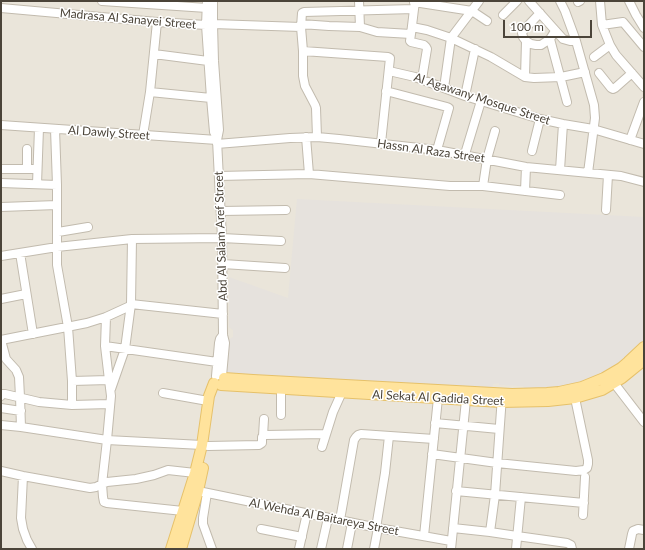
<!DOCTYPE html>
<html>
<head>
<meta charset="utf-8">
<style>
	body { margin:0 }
	#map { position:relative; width:645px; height:550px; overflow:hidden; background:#f6f3ec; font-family:Lato,sans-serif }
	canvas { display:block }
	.frame { position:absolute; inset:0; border:2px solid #4b4439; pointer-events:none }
	.scale { position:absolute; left:503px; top:20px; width:89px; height:18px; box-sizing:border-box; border:2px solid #4b4439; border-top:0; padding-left:5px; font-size:12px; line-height:14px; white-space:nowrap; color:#4b4439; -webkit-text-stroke:3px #fff; paint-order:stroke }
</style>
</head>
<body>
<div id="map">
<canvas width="645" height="550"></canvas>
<div class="frame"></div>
<div class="scale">100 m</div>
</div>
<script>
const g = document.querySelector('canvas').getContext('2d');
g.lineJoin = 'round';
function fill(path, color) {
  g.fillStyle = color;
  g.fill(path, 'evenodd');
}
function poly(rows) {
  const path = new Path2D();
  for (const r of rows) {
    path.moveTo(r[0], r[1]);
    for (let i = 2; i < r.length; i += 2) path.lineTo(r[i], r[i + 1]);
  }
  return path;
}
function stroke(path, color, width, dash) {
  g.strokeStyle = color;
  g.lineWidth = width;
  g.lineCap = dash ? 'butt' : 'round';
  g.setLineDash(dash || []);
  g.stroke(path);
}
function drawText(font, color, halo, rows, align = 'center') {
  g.font = font + ' Lato,sans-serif';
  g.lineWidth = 3;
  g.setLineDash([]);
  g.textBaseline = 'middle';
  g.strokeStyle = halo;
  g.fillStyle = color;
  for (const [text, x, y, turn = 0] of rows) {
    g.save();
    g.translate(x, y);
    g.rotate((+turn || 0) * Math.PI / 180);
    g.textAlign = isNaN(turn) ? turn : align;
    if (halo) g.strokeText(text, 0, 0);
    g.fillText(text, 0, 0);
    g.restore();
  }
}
fill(poly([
	[1,1,644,1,644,549,1,549]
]), '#eae5da');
fill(poly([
	[297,199,644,217,644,340,628,356,603,374,583,383,563,388,526,391,523,386,499,385,499,383,493,384,492,388,476,386,475,389,232,376,224,372,228,340,233,337,233,330,229,327,229,277,288,298]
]), '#e6e2dd');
const minor = poly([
	[102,1,207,8],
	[207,1,206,25,211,98,214,132,217,137],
	[213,1,213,24,214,61,219,130,217,140,222,238,223,335,225,343,222,376],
	[359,1,360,27],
	[529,1,563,39,570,41,576,41],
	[560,1,565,11,576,41,594,105,595,118,588,173],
	[600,1,602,25,610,45,616,55,644,87],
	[629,1,636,15,644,28],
	[414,2,472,11,487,21],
	[578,2,580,1],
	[1,8,157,22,206,25],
	[540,13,523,31,522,33,523,37,526,41,531,44,536,45,541,45,550,39],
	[503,15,517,1],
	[213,24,301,27],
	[301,24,329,26,360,27,377,32,411,34,415,1],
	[602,25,623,22,644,47],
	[412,27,427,30,451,38,491,57,525,77,534,78,561,77,585,72],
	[555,31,550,39,567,102],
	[411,34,410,41,411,42,424,45,426,47,427,49,422,79],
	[303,51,388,57,390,58,381,143],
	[154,54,208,61],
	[594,57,610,45],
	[389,71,415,77,465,96,540,119,563,124,593,129,644,144],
	[599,73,611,88,613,89,615,88,632,73],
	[525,77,526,41],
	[444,88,451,38,479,1],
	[386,91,447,107,449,108,437,150],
	[150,92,211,98],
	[465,96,475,49],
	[1,125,217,140],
	[55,129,57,185,57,265,68,327,72,381,72,405],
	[143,135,150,92,157,22],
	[306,137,309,174],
	[317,137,316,108,315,105,305,86,303,76,303,51,301,27,302,13,304,12,414,9],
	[630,140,644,102],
	[217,144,290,138,317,137,339,139,437,150,526,167,621,176,644,182],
	[27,149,27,169],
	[532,151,540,119],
	[465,154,481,101],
	[1,169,37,169],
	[560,170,563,124],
	[219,176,309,174,450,186,483,186,560,195],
	[1,183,57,185],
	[37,184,39,128],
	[483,186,487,159,495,131],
	[525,191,526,167],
	[1,207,57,205],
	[606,210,608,175],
	[221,211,286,210],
	[58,232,88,227],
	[20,253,33,334],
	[1,256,57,247,132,239,222,238,281,241],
	[223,264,285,268],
	[1,299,26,294],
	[131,304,223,314],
	[106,317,105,346,109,380,111,396,107,440,202,445],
	[1,340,87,323,106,317,130,306],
	[1,340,6,359,16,370,19,377,20,397,21,427],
	[105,346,217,362],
	[216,376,219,343,220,339,223,335],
	[72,381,109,380],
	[614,383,644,422],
	[111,389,125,349,131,304,132,239],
	[163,393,208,401],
	[1,396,2,394,5,394,39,402,72,405,110,404],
	[1,408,21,411],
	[281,415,281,389],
	[435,423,499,429],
	[1,425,21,427,107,440,102,484,103,497,104,502,107,503,183,511],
	[263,436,264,419],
	[208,446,259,445,262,443,262,437,265,435,325,434],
	[322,447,333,412,342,392],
	[432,454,497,463,576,471,584,470,587,468,588,464,588,460,575,398],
	[1,471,23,476,90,488,96,487,102,484,107,482,136,479,154,475,168,470,195,473],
	[23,476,21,518,23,529,27,540,32,549],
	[198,491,378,528,451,541],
	[456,491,584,503],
	[207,493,203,518,203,524,212,549],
	[583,515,585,477],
	[340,520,354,440,356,437,358,435,361,434,434,439],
	[376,528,385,473,389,436],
	[453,528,490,532,517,536,567,543,571,545,572,549],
	[261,529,302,537],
	[490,532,495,495,502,396],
	[424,536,438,398],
	[299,549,307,513],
	[321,549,328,518],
	[347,549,352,523],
	[374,549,378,528],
	[451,549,466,400],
	[516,549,521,497],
	[629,549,632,534,633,531,638,529,644,530]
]);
const major = poly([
	[224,378,253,380,493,393,512,394,547,393,559,392,582,387,604,378,621,368,628,362,644,347],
	[221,385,501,402,548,401,575,398,602,390,622,378,644,360],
	[171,549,195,473,202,445,209,396,214,383],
	[181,549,198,491,203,468]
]);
stroke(minor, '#c2bbae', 10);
stroke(major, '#e6c16a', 12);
stroke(minor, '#fff', 8);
stroke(major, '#ffe39c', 10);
drawText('12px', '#4b4439', '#fff', [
	["Madrasa Al Sanayei Street",128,19,5],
	["Al Agawany Mosque Street",482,99,18],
	["Al Dawly Street",109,133,4],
	["Hassn Al Raza Street",431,151,8],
	["Abd Al Salam Aref Street",221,236,-92],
	["Al Sekat Al Gadida Street",438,398,3],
	["Al Wehda Al Baitareya Street",324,517,11]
]);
</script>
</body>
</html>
